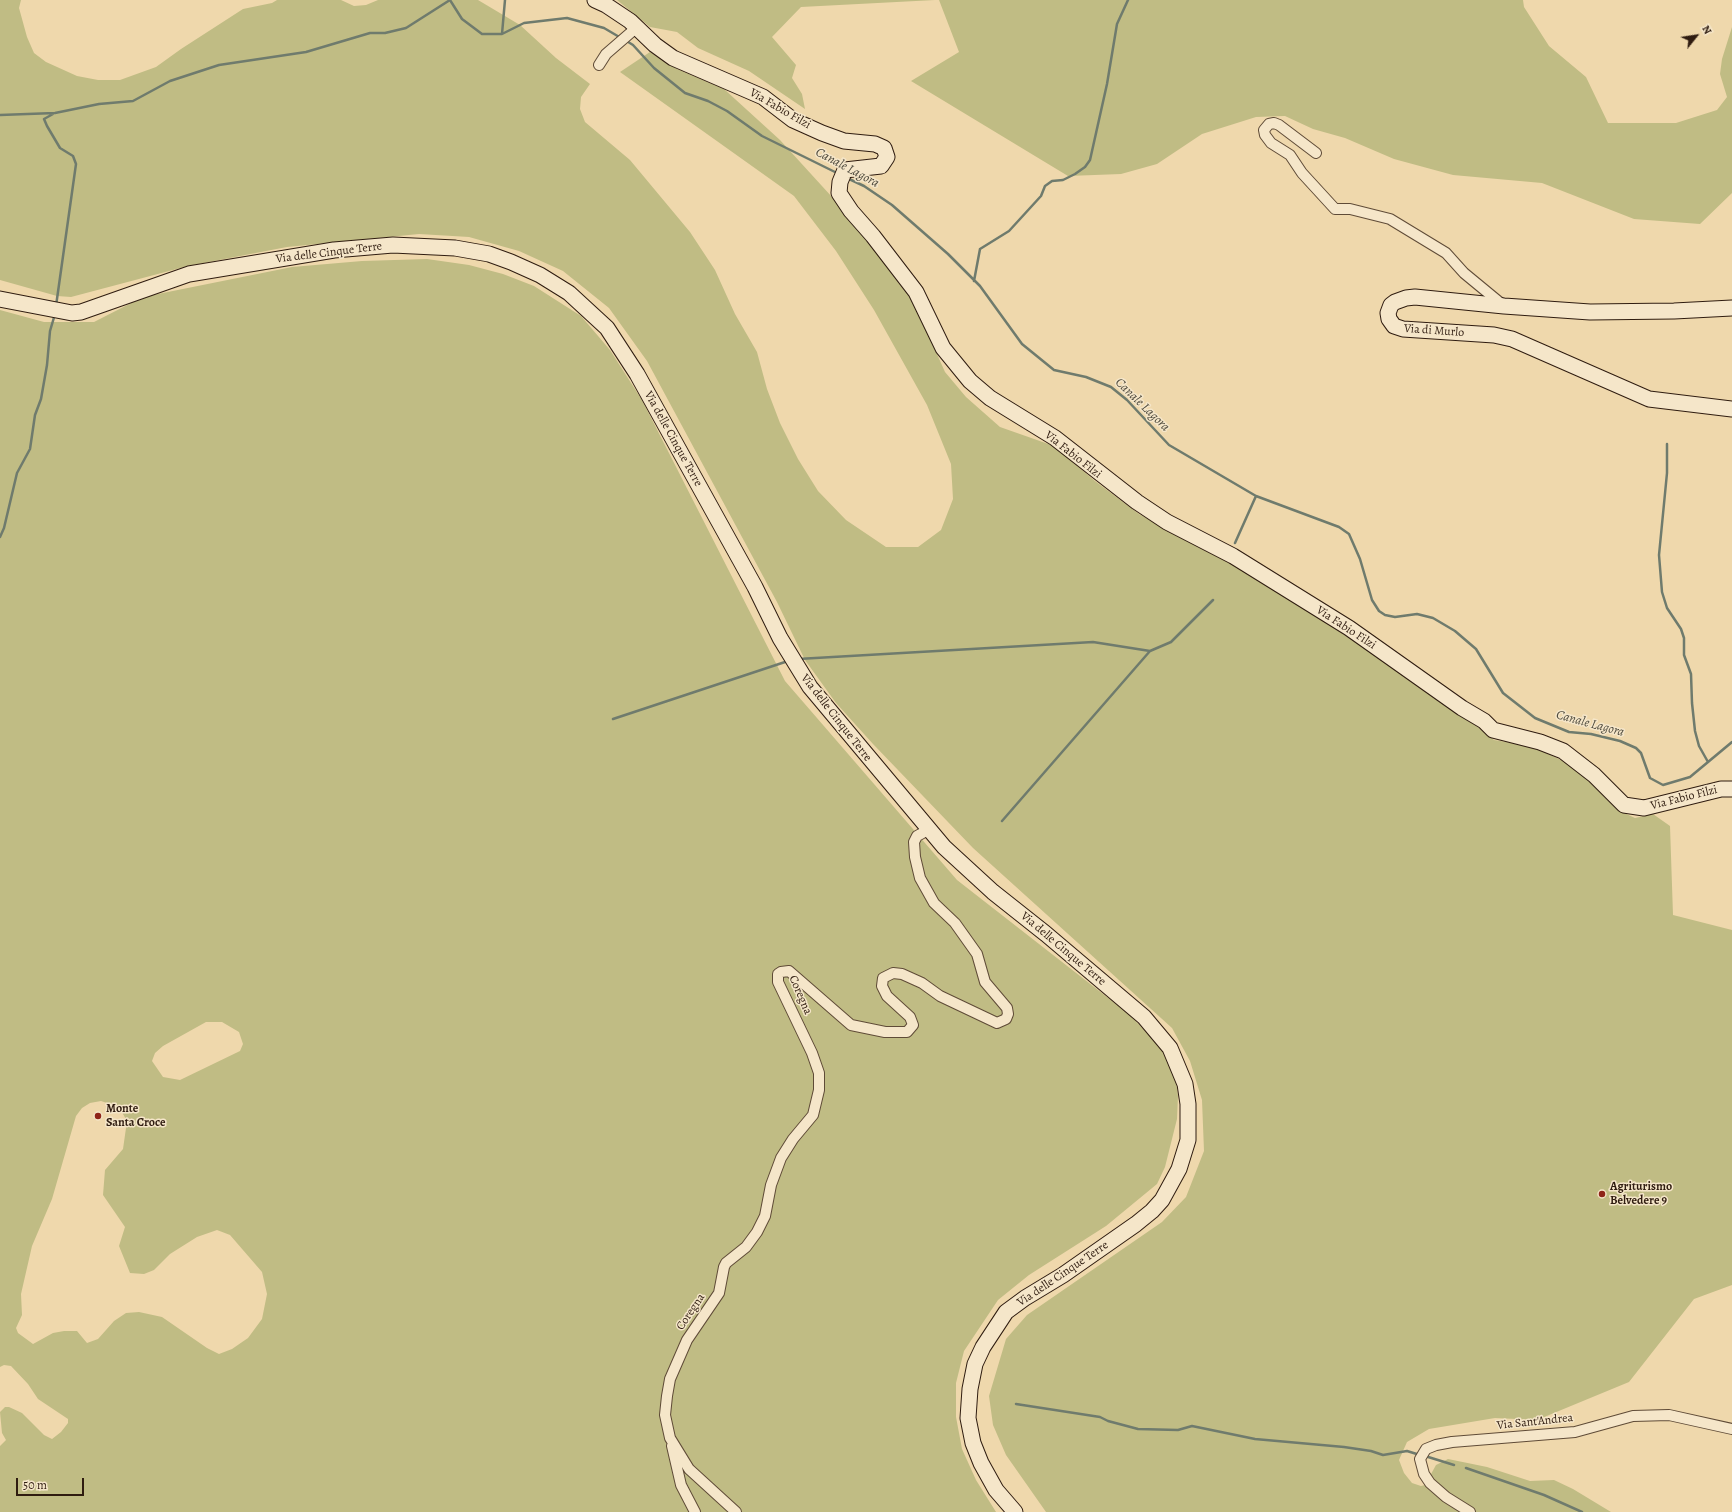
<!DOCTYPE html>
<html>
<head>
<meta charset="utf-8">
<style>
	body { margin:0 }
	#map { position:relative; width:1732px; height:1512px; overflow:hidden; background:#efd8ac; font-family:Alegreya,serif }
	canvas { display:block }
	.north { position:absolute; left:1676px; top:16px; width:40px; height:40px; -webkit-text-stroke:3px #f5e6c9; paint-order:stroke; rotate:60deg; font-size:11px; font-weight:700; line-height:16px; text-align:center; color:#2f1c10 }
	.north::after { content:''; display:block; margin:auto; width:14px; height:18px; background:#2f1c10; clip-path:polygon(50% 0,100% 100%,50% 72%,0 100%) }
	.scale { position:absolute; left:16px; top:1478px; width:68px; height:18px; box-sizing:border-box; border:2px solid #2f1c10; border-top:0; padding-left:5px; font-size:12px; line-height:14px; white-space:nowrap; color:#2f1c10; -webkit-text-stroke:3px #f5e6c9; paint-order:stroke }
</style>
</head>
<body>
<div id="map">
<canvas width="1732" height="1512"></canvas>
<div class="north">N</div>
<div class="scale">50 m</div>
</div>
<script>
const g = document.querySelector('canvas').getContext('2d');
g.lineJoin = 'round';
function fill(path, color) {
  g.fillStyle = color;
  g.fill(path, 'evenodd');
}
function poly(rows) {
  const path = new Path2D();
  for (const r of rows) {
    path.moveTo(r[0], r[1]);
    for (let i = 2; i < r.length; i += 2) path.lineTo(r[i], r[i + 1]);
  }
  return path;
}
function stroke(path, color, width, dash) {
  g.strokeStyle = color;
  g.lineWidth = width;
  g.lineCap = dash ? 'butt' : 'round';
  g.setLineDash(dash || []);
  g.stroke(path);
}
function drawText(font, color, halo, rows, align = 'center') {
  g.font = font + ' Alegreya,serif';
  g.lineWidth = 3;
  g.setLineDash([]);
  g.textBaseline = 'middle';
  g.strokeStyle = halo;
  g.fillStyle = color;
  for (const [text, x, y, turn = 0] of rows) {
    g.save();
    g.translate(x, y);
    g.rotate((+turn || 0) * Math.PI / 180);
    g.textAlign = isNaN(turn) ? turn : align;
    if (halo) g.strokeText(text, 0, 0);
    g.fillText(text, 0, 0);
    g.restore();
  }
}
fill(poly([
	[0,0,21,0,19,8,27,37,34,53,46,62,77,76,98,80,120,80,156,67,181,49,243,9,272,3,277,0,341,0,354,6,366,5,378,0,478,0,520,25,556,58,590,84,581,97,580,109,585,122,630,160,690,232,715,270,735,314,757,352,767,389,780,423,798,459,818,491,846,520,886,547,918,547,941,530,953,499,951,464,927,405,874,310,836,251,794,196,620,72,650,52,677,69,724,89,780,140,832,197,911,296,945,372,966,397,1000,427,1054,446,1095,481,1139,514,1198,547,1238,567,1342,633,1476,723,1494,740,1531,746,1563,761,1588,778,1620,811,1635,818,1653,814,1670,826,1673,915,1732,930,1732,1285,1694,1299,1629,1382,1537,1420,1495,1418,1429,1429,1407,1442,1399,1460,1404,1473,1412,1483,1421,1486,1425,1485,1436,1465,1448,1459,1487,1467,1530,1481,1554,1480,1573,1489,1611,1512,1046,1512,1006,1455,993,1425,989,1396,1006,1339,1027,1315,1162,1222,1186,1197,1204,1151,1202,1100,1190,1061,1172,1028,973,848,873,744,836,703,805,660,777,602,647,361,609,308,563,271,519,251,469,237,419,234,287,247,188,266,71,297,57,296,0,280],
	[617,0,935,0,801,7,772,37,796,65,792,78,802,94,805,109,749,71,698,48,677,32,650,27],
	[939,0,1523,0,1524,7,1549,46,1586,77,1608,123,1676,123,1717,110,1727,97,1720,74,1722,59,1732,27,1732,193,1700,224,1634,219,1542,183,1453,175,1394,159,1345,138,1313,129,1285,116,1256,117,1202,134,1157,164,1121,174,1068,176,911,81,959,52],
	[427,259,469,265,503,274,534,286,581,316,610,350,642,400,785,681,957,880,1130,1015,1165,1052,1175,1072,1178,1096,1177,1119,1165,1167,1157,1184,1106,1226,1029,1275,998,1300,964,1351,956,1383,956,1417,962,1449,976,1480,996,1512,0,1512,0,1446,6,1440,2,1433,0,1412,5,1407,9,1407,22,1413,44,1435,52,1439,61,1432,68,1423,68,1419,38,1399,28,1384,11,1366,4,1365,0,1367,0,310,44,322,94,322,143,297,292,267,362,261],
	[206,1022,222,1022,239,1032,243,1044,240,1051,180,1080,163,1077,152,1061,155,1053,163,1046],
	[101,1101,119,1107,127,1121,123,1149,105,1170,103,1195,125,1227,119,1246,130,1273,144,1274,154,1270,170,1254,197,1237,217,1230,230,1235,262,1272,267,1294,262,1319,248,1338,232,1349,219,1354,207,1348,162,1317,139,1312,126,1313,114,1321,98,1339,87,1343,77,1331,64,1331,53,1333,33,1344,18,1333,16,1328,22,1315,21,1294,32,1246,52,1199,76,1116,82,1108,90,1103]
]), '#c0bc84');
stroke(poly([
	[450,0,462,19,482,34,502,34,524,23,567,18,604,28,621,38],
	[502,34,505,0],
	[625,40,633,45,654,68,685,93,708,101,727,111,762,136,839,174],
	[53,114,44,119,47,126,60,148,73,156,76,164,56,306],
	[0,115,55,113,99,104,133,101,170,81,219,65,306,52,370,33,385,33,406,28,450,0],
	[847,178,864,186,892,205,948,254,980,286,1022,344,1054,370,1086,377,1111,387,1127,400,1169,445,1256,496,1339,527,1349,534,1360,559,1372,600,1379,611,1385,615,1395,617,1417,614,1433,618,1455,631,1476,649,1503,693,1535,718,1569,732,1591,734,1620,741,1636,748,1641,753,1650,778,1663,785,1690,777,1732,742],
	[974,281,980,249,1009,231,1041,196,1045,186,1052,181,1063,180,1075,174,1085,167,1090,160,1107,84,1117,24,1128,0],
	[1667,444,1667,473,1659,555,1662,592,1667,608,1681,629,1684,638,1684,655,1691,674,1692,703,1695,731,1699,746,1708,762],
	[0,537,4,528,17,473,30,449,35,415,41,399,47,365,50,331,55,314],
	[1235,543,1256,496],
	[798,659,1093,642,1150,651],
	[613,719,785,662],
	[1002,821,1150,651,1171,642,1213,600],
	[1016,1404,1100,1417,1108,1421,1138,1429,1178,1430,1192,1426,1255,1439,1344,1447,1371,1451,1383,1455,1407,1451,1420,1455],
	[1425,1456,1454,1465],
	[1466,1468,1544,1495,1582,1512]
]), '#6f7b6d', 2.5);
const street = poly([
	[599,65,606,54,636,28],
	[1316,153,1279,125,1274,123,1269,124,1264,130,1265,135,1271,143,1290,155,1302,173,1335,209,1350,209,1390,219,1446,253,1464,273,1504,306],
	[672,1446,681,1485,695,1512],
	[736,1512,689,1469,670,1438,665,1415,667,1396,670,1379,687,1340,719,1293,724,1267,726,1263,746,1247,757,1232,765,1216,771,1185,781,1158,793,1139,813,1115,819,1090,819,1073,812,1053,778,982,778,974,781,972,789,971,851,1025,885,1032,907,1032,913,1025,910,1017,887,996,882,986,883,978,893,973,902,974,922,983,940,996,997,1023,1006,1019,1008,1014,1007,1008,985,982,977,954,955,923,934,903,920,878,915,857,914,842,917,836,928,830],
	[1470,1512,1446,1497,1430,1483,1424,1474,1420,1459,1426,1449,1436,1445,1452,1442,1575,1432,1633,1416,1669,1415,1732,1429]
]);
const secondary = poly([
	[595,0,606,5,630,21,655,45,673,58,763,97,793,120,822,133,844,141,875,144,884,148,887,157,881,166,845,170,840,182,839,193,851,211,873,236,916,292,943,348,970,381,990,398,1055,438,1137,502,1167,522,1233,556,1349,628,1462,708,1484,721,1493,730,1540,742,1563,751,1594,775,1624,805,1644,808,1721,789,1732,789],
	[0,299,72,313,81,312,189,274,334,250,393,245,455,248,489,254,511,262,540,275,569,293,607,328,637,374,755,587,780,638,810,687,944,847,993,892,1046,934,1144,1017,1170,1048,1185,1084,1188,1104,1188,1140,1179,1169,1162,1200,1152,1211,1136,1224,1063,1275,1025,1298,1006,1312,983,1347,975,1364,970,1389,968,1418,973,1443,981,1463,996,1490,1015,1512],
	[1732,308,1674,311,1590,312,1504,306,1415,297,1406,298,1395,302,1391,305,1388,313,1389,319,1394,326,1403,329,1494,335,1512,339,1649,399,1732,409]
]);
stroke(street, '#5f4b37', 12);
stroke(secondary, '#2f1c10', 17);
stroke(street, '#f5e6c9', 10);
stroke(secondary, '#f5e6c9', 15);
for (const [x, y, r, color] of [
	[98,1116,4,"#8f2418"],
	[1602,1194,4,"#8f2418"]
]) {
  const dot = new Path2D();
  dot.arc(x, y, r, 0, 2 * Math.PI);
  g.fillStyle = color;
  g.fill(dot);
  stroke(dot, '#f5e6c9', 1.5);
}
drawText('12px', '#2f1c10', '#f5e6c9', [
	["Via Fabio Filzi",780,109,30],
	["Via delle Cinque Terre",329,253,-7],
	["Via di Murlo",1434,331,4],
	["Via delle Cinque Terre",673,439,61],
	["Via Fabio Filzi",1073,455,38],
	["Via Fabio Filzi",1346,628,33],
	["Via delle Cinque Terre",836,718,52],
	["Via Fabio Filzi",1684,798,-14],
	["Via delle Cinque Terre",1063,949,40],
	["Coregna",800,995,67],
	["Via delle Cinque Terre",1063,1274,-34],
	["Coregna",691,1312,-56],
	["Via Sant'Andrea",1535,1422,-6]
]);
drawText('bold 12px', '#2f1c10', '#f5e6c9', [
	["Monte",106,1109],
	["Santa Croce",106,1123],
	["Agriturismo",1610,1187],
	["Belvedere 9",1610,1201]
], 'left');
drawText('italic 13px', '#4f4b3e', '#f5e6c9', [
	["Canale Lagora",847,168,28],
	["Canale Lagora",1142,405,44],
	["Canale Lagora",1590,724,15]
]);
</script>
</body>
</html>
